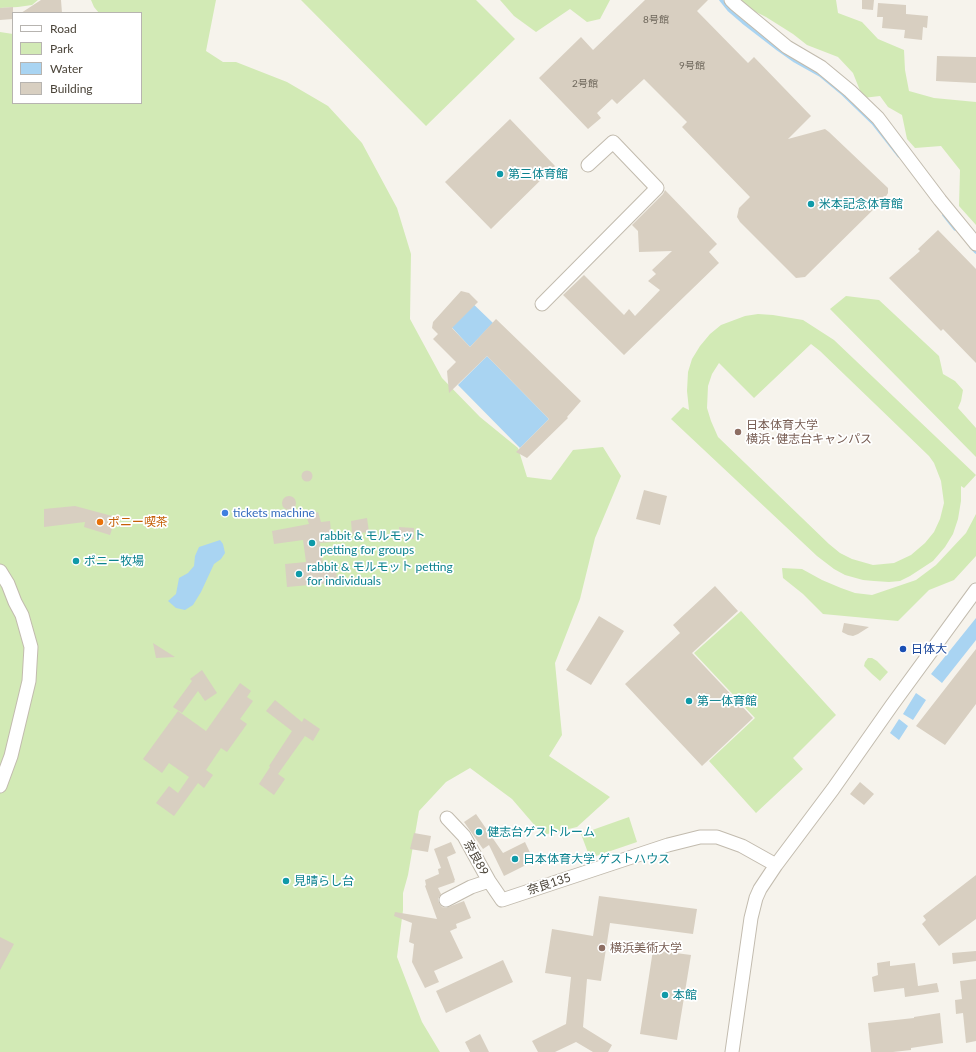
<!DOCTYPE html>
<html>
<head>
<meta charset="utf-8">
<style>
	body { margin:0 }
	#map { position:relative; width:976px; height:1052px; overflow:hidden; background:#f6f3ec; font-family:Lato,sans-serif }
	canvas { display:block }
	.legend { position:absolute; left:12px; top:12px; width:130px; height:92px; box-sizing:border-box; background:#fff; border:1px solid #b7b4b0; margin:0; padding:5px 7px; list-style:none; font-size:12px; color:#4b4439 }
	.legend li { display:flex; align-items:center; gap:8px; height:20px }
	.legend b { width:20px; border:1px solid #b7b4b0 }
</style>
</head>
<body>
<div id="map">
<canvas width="976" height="1052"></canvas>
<ul class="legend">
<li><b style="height:5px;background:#fff"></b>Road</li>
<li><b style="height:11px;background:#d2eab5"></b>Park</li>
<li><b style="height:11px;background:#a9d4f2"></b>Water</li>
<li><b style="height:11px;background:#d8cfc1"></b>Building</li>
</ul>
</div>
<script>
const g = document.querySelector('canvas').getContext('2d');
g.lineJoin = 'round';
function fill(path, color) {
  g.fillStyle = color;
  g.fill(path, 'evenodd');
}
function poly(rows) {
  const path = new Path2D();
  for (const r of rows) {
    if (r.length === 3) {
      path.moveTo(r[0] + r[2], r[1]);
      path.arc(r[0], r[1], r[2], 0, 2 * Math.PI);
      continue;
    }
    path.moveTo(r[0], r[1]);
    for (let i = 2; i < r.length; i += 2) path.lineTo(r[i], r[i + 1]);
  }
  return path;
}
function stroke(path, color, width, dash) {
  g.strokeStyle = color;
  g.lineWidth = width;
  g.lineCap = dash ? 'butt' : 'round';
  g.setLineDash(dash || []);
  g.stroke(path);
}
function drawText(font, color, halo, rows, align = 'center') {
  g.font = font + ' Lato,"Noto Sans JP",sans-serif';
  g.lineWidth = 3.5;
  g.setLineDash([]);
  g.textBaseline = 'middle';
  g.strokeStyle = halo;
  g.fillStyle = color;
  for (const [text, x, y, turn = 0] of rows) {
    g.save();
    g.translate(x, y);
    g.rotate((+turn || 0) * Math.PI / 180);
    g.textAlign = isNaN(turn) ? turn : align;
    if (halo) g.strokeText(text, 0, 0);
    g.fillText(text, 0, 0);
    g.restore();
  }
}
fill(poly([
	[0,0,38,0,32,5,18,7,0,8],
	[91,0,216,0,206,51,223,62,236,62,287,82,328,106,362,143,397,208,411,254,410,319,442,378,480,417,518,448,527,477,551,480,573,450,603,447,621,476,595,538,580,599,555,663,562,735,549,756,610,797,577,827,543,835,512,799,470,768,446,782,419,811,408,875,403,893,403,910,397,957,422,1022,440,1052,0,1052,0,32,13,34,13,103,141,103,141,63,142,62,141,61,141,13,99,13,94,7],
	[301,0,476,0,515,39,426,126],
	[500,0,610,0,600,19,587,22,570,9,536,32,514,16],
	[736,0,836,0,838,13,862,22,878,39,904,50,905,70,909,91,934,98,976,102,976,225,959,206,960,170,941,146,915,148,907,139,902,115,888,107,880,96,863,98,853,73,838,57,807,45,793,34,766,17,746,7],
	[846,296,879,300,939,356,943,374,955,381,963,390,961,401,958,408,976,428,976,457,830,309],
	[758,314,773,315,803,320,834,340,976,475,964,488,961,486,961,501,958,519,953,534,945,547,933,561,910,576,900,581,889,582,874,581,863,580,845,575,834,569,817,556,671,419,683,407,689,410,687,391,688,372,692,359,700,346,710,334,721,325,745,316],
	[811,344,820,351,929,456,934,463,941,481,944,503,940,519,934,532,925,543,911,555,894,563,873,565,852,559,840,553,829,544,718,437,711,421,707,408,708,386,712,374,719,363,754,398],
	[976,514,976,556,954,580,929,590,898,621,823,614,803,594,783,578,782,568,802,569,822,580,841,588,855,593,872,595,916,580,936,565,966,533],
	[741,611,836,715,793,758,803,769,756,813,709,761,755,718,694,653],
	[868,658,872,658,877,661,888,672,880,681,872,674,864,666,865,662],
	[629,817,637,842,590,858,581,834]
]), '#d2eab5');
fill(poly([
	[467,298,493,323,470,347,445,320],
	[487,356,549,419,520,448,458,385],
	[220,540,223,544,225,553,221,559,214,564,201,592,193,605,185,610,176,608,168,601,176,594,179,578,188,573,194,566,195,556,199,547],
	[976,618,976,640,942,683,931,674],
	[916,693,926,700,913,720,903,714],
	[899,719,908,726,899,740,890,733]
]), '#a9d4f2');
stroke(poly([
	[721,0,729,10,743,22,778,49,795,61,820,75,843,94,873,123,899,156],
	[944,215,955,229],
	[971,247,976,252]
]), '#a9d4f2', 3.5);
fill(poly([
	[41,0,61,0,62,13,21,13],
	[645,0,708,0,697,11,748,63,754,57,811,116,788,139,825,129,829,132,888,188,888,193,885,198,805,277,796,278,740,222,737,217,739,208,750,197,682,127,687,122,644,79,617,104,612,99,597,113,601,118,588,129,539,78,581,37,593,50],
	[862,0,874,0,873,10,862,9],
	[878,3,906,5,906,14,928,16,927,28,923,27,922,40,904,38,905,30,882,28,883,17,877,17],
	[13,7,13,19,0,20,0,8],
	[937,56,976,57,976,83,936,81],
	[510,119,555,166,491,229,445,182],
	[665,190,717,244,709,252,719,263,624,355,563,295,584,275,624,315,629,309,635,316,660,290,648,281,656,274,652,270,672,251,639,252,638,231,632,225,663,194],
	[938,230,976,269,976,363,943,329,941,331,889,278,920,251,918,249],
	[461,291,469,293,478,302,452,328,470,347,496,319,581,401,567,417,568,418,527,458,516,452,549,419,487,356,449,393,447,371,456,362,433,339,438,334,432,328,433,322],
	[307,476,5.5],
	[644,490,667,496,660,525,636,519],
	[289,503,7],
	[75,506,116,517,110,535,84,527,85,522,44,527,44,509],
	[318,512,321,522,330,521,332,542,320,543,323,565,331,564,331,569,336,568,337,579,332,579,332,583,287,587,285,564,306,562,303,540,274,544,272,531,309,524,306,516],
	[367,518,369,532,352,534,351,521],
	[399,527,414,528,414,539,399,538],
	[715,586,738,611,692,653,753,718,702,766,625,684,680,633,673,625],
	[599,616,624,631,591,685,566,670],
	[844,623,869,627,858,634,853,636,848,635,842,632],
	[153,643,175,657,156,658],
	[976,649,976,704,945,745,916,726],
	[202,670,217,693,205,701,198,691,182,713,173,707,192,681,190,679],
	[240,683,251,691,247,697,253,701,240,719,247,724,227,752,221,748,206,770,213,775,204,788,198,783,174,816,156,803,169,786,178,793,189,777,169,763,162,773,143,759,178,711,206,731],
	[275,700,302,722,304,718,320,729,313,741,305,736,278,774,285,779,274,795,259,784,270,767,269,766,292,731,266,711],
	[860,782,874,794,864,805,850,794],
	[476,814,503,853,525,842,534,861,504,876,489,845,483,849,464,822],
	[414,833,431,836,428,852,410,849],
	[451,842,456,853,447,857,455,880,454,881,455,882,438,888,441,894,438,899,439,903,442,907,446,908,464,901,471,918,456,924,457,928,450,931,463,958,434,971,439,982,425,988,412,962,414,944,409,942,412,923,394,916,395,912,437,919,425,886,426,885,425,880,439,874,438,869,441,868,434,849],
	[976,875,976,919,939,946,922,924,926,920,923,916],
	[599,896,697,909,693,934,610,923,601,981,587,979,583,1027,612,1045,608,1052,593,1052,576,1042,555,1052,538,1052,532,1041,566,1024,571,977,545,973,552,929,593,936],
	[0,937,14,944,0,970],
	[653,950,691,955,677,1040,640,1034],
	[976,951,976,961,953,964,952,953],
	[503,960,513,982,446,1013,436,991],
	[890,961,890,966,915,963,918,986,937,983,939,992,905,997,904,988,874,992,872,977,878,975,877,963],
	[976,979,976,1041,966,1043,963,1013,956,1014,955,1000,962,999,960,981],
	[940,1013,943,1043,911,1048,911,1050,893,1052,871,1052,868,1023,914,1018,914,1017],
	[480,1034,489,1052,470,1052,465,1042]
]), '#d8cfc1');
const minor = poly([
	[731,0,735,4,787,47,821,67,850,91,878,118,940,200,976,244],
	[542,304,657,188,613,142,588,165],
	[0,571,8,584,15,602,22,615,31,647,29,681,11,756,0,786],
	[447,818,464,836,489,881,502,900,668,845,700,837,717,837,742,846,776,865],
	[446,900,471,887,489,881],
	[732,1052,751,918,756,898,760,889,776,865,833,789,892,705,976,590]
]);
stroke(minor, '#c2bbae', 15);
stroke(minor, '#fff', 13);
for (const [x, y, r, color] of [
	[500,174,4,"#0f9aa8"],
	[811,204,4,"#0f9aa8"],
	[738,432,4,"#8d6e63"],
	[225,513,4,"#3f7fe0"],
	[100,522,4,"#e8710a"],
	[312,543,4,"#0f9aa8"],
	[76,561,4,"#0f9aa8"],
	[299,574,4,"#0f9aa8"],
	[903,649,4,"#1a4fb4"],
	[689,701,4,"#0f9aa8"],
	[479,832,4,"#0f9aa8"],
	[515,859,4,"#0f9aa8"],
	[286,881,4,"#0f9aa8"],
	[602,948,4,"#8d6e63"],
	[665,995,4,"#0f9aa8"]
]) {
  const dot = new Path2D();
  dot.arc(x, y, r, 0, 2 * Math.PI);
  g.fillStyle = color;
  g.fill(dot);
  stroke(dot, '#fff', 1.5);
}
drawText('10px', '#6e675b', null, [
	["8号館",656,20],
	["9号館",692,66],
	["2号館",585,84]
]);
drawText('12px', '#0d838f', '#fff', [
	["第三体育館",508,174],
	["米本記念体育館",819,204],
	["rabbit & モルモット",320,536],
	["petting for groups",320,550],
	["ポニー牧場",84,561],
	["rabbit & モルモット petting",307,567],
	["for individuals",307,581],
	["第一体育館",697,701],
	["健志台ゲストルーム",487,832],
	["日本体育大学 ゲストハウス",523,859],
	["見晴らし台",294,881],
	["本館",673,995]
], 'left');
drawText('12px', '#785e54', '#fff', [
	["日本体育大学",746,425],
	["横浜･健志台キャンパス",746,439],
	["横浜美術大学",610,948]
], 'left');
drawText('12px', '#366cbe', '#fff', [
	["tickets machine",233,513]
], 'left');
drawText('12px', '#c56008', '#fff', [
	["ポニー喫茶",108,522]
], 'left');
drawText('12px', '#164399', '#fff', [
	["日体大",911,649]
], 'left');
drawText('12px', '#4b4439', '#fff', [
	["奈良89",476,858,61],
	["奈良135",549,884,-18]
]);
</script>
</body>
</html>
